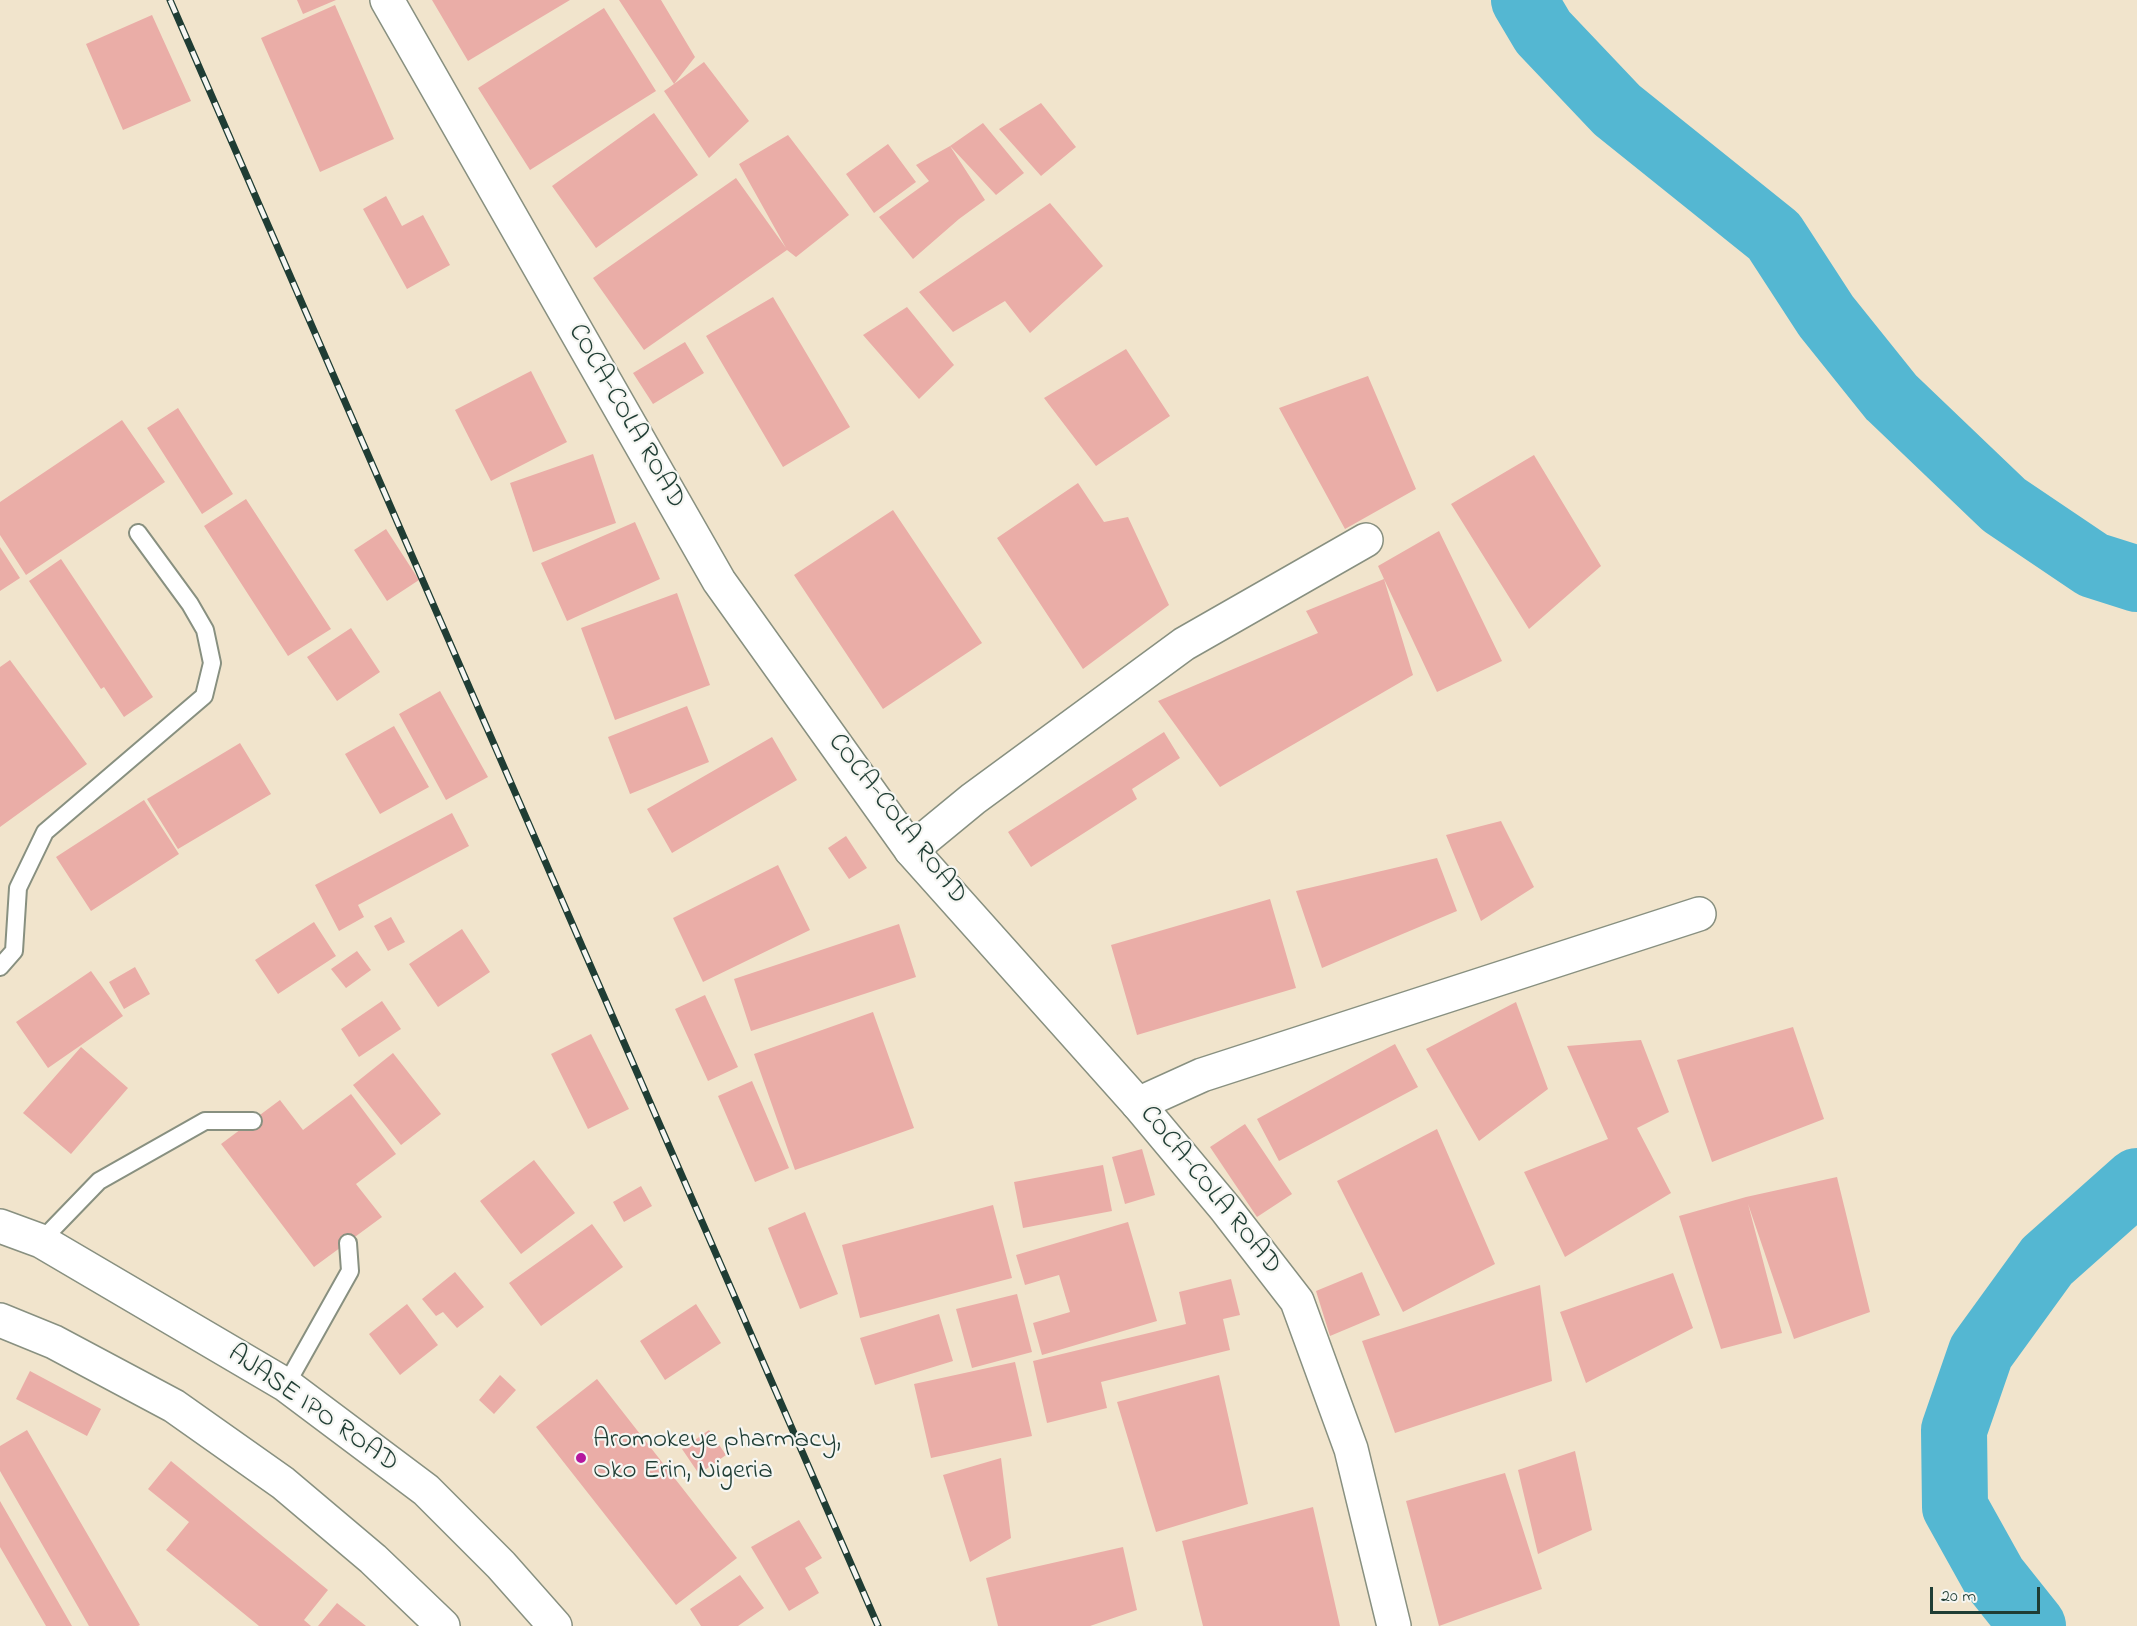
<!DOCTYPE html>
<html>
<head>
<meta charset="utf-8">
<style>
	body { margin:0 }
	#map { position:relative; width:2137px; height:1626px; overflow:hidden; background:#f1e4cc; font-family:"Indie Flower",sans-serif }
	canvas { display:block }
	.scale { position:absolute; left:1930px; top:1587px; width:110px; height:27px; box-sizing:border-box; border:3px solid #1f3d34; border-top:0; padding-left:8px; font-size:18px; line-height:21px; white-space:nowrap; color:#1f3d34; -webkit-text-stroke:4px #f6f6f2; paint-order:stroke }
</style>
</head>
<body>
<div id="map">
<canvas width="2137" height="1626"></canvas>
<div class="scale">20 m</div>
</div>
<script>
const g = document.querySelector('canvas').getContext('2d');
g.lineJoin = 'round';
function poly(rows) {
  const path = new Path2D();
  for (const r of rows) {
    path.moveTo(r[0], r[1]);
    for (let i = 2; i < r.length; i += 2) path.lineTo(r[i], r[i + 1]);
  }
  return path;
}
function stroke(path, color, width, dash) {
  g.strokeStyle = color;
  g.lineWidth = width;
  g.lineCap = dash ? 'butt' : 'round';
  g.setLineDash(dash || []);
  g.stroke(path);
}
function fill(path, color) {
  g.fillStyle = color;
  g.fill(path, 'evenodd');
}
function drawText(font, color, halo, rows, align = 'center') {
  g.font = font + ' "Indie Flower",sans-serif';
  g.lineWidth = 4.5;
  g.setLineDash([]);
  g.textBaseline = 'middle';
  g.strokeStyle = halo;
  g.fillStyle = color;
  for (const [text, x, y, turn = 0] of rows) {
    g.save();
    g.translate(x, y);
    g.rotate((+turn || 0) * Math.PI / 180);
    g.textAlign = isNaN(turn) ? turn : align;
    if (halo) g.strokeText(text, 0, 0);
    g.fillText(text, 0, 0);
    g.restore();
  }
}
stroke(poly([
	[1524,0,1543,32,1617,110,1774,236,1826,316,1891,397,2004,505,2093,565,2137,579],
	[2033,1626,1994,1577,1955,1507,1954,1430,1981,1352,2047,1261,2137,1181]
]), '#54b7d2', 66);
fill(poly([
	[297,0,336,0,303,14],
	[432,0,570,0,468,61],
	[619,0,661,0,695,57,674,84,704,62,749,121,709,158,664,91,674,84],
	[335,5,394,139,320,172,261,38],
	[604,8,656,91,530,170,478,88],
	[152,15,191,101,123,130,86,44],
	[1041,103,1076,147,1041,176,999,129],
	[654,113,698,175,596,248,552,186],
	[983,123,1024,173,996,195,950,146],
	[788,135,849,215,796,257,787,250,644,350,593,278,736,178,786,248,739,164],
	[888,144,916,182,874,213,846,174],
	[950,146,985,200,959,219,913,259,879,217,929,181,916,165],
	[386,196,402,226,423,215,450,265,407,289,363,209],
	[1050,203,1103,266,1030,333,1005,301,953,332,919,292],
	[773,297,850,427,783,467,706,336],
	[907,307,954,365,919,399,863,335],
	[685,342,704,373,653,404,633,373],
	[1126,349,1170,416,1096,466,1044,398],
	[531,371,567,442,491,481,455,410],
	[1368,376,1416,489,1345,529,1279,408],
	[178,408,233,494,202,514,147,428],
	[122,420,165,482,26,575,0,535,0,502],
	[593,454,616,523,533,552,510,483],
	[1534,455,1601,566,1529,629,1451,504],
	[1078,483,1104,522,1128,517,1169,605,1083,669,997,538],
	[246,499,331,629,288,656,204,526],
	[893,510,982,643,883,709,794,575],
	[635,522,660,579,567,621,541,563],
	[386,529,419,580,387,601,354,550],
	[1439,531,1502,661,1437,692,1384,579,1413,675,1220,787,1158,701,1318,633,1306,611,1384,579,1378,566],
	[0,547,20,578,0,591],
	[61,559,153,697,124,717,104,687,101,689,29,581],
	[677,593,710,685,615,720,581,628],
	[351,628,380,672,337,701,307,657],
	[10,660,87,764,0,827,0,667],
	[440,691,488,777,446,800,399,714],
	[687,706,709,762,630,794,608,737],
	[394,726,429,787,380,814,345,754],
	[1164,732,1180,758,1132,789,1137,799,1031,867,1008,832],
	[772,737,797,780,672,853,647,809],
	[240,743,271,794,178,849,147,799],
	[144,800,179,854,91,911,56,857],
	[452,813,469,846,358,905,364,917,339,931,315,885],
	[1501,821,1534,887,1481,921,1446,835],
	[846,836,867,868,849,879,828,848],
	[1437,858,1457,911,1322,968,1296,891],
	[778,865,810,930,703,982,673,918],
	[1270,899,1296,988,1137,1035,1111,945],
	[391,917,405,942,388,951,374,926],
	[314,922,336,956,278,994,255,960],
	[899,924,916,977,751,1031,734,979],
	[462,929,490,972,438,1007,409,964],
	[357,951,371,970,346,988,331,969],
	[135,967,150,994,124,1009,109,982],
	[91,971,123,1016,48,1068,16,1022],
	[705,995,738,1067,708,1081,675,1009],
	[382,1001,401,1029,359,1057,341,1029],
	[1516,1002,1548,1089,1479,1141,1426,1049],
	[873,1012,914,1128,795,1170,754,1054],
	[1793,1027,1824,1119,1712,1162,1677,1060],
	[591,1034,629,1109,588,1129,551,1054],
	[1641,1040,1669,1112,1637,1128,1671,1193,1565,1257,1524,1172,1608,1139,1567,1046],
	[1395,1044,1418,1087,1279,1161,1257,1119],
	[81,1047,128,1088,71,1154,23,1113],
	[393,1053,441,1114,401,1145,353,1085],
	[752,1081,789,1168,755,1182,718,1096],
	[351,1094,396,1154,356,1184,382,1217,314,1267,221,1144,280,1100,303,1130],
	[1245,1124,1292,1194,1257,1217,1210,1147],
	[1437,1129,1495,1264,1403,1312,1337,1181],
	[1142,1149,1155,1195,1125,1204,1112,1157],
	[534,1160,575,1213,521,1254,480,1201],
	[1103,1165,1112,1211,1023,1228,1014,1182],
	[1837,1177,1870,1312,1794,1339,1748,1204,1782,1333,1721,1349,1679,1216,1746,1197],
	[641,1186,652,1206,624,1222,613,1202],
	[993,1205,1012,1278,860,1318,842,1245],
	[805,1212,838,1294,800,1309,768,1228],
	[1128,1222,1157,1321,1042,1355,1033,1323,1070,1312,1059,1275,1025,1285,1016,1255],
	[592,1224,623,1267,541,1326,509,1283],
	[455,1272,484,1307,457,1328,443,1312,436,1316,422,1299],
	[1362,1272,1380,1315,1330,1336,1316,1291],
	[1673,1273,1693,1328,1586,1383,1560,1312],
	[1231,1279,1240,1315,1223,1319,1230,1350,1101,1382,1107,1408,1047,1423,1033,1361,1186,1324,1179,1292],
	[1540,1285,1552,1381,1395,1433,1362,1341],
	[1017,1294,1032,1352,972,1368,956,1309],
	[407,1304,438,1345,400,1375,369,1334],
	[696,1304,721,1343,665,1380,640,1341],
	[939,1314,953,1361,875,1385,860,1338],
	[1015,1362,1032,1436,931,1458,914,1384],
	[30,1371,101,1409,87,1436,16,1399],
	[500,1375,516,1390,494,1414,479,1400],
	[1219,1375,1248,1504,1156,1532,1117,1402],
	[597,1379,737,1558,676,1605,536,1427],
	[27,1430,140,1625,138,1626,89,1626,0,1471,0,1446],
	[709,1430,726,1455,699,1474,682,1449],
	[1575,1451,1592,1530,1538,1554,1518,1470],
	[1001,1458,1011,1538,970,1562,943,1475],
	[171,1461,328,1590,304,1620,311,1626,259,1626,166,1550,189,1522,148,1489],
	[1505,1473,1542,1589,1439,1626,1406,1501],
	[0,1501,72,1626,46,1626,0,1547],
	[1313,1507,1340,1626,1203,1626,1182,1541],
	[799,1520,822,1558,805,1568,819,1593,789,1611,751,1547],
	[1123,1547,1137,1610,1090,1626,998,1626,986,1578],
	[740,1575,764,1608,738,1626,701,1626,690,1609],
	[337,1603,366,1626,318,1626]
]), '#eaada7');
const lane = poly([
	[0,967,14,951,18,888,45,832,204,696,212,663,205,630,190,604,138,533],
	[41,1241,99,1181,205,1121,253,1121],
	[286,1385,350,1271,348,1243]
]);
const street = poly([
	[911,850,973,799,1184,644,1366,540],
	[1138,1104,1202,1075,1699,914]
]);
const secondary = poly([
	[387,0,719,581,911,850,1138,1104,1225,1208,1297,1301,1351,1449,1394,1626]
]);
const highway = poly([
	[0,1226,41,1241,286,1385,426,1490,501,1565,555,1626],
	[0,1320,54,1342,174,1406,283,1483,373,1559,443,1626]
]);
stroke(lane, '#889080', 20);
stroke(street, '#889080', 36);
stroke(secondary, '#889080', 36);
stroke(highway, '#889080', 36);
stroke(lane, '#fff', 16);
stroke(street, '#fff', 33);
stroke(secondary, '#fff', 33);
stroke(highway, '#fff', 33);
const rail = poly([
	[170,0,878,1626]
]);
stroke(rail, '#1f3d34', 7);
stroke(rail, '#f6f6f2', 4.5, [14]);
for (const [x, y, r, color] of [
	[581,1458,6,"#b5179e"]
]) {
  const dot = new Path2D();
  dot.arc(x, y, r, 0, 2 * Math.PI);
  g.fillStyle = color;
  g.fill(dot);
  stroke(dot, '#f6f6f2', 2);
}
drawText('27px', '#1f3d34', '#f6f6f2', [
	["COCA-COLA ROAD",625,417,60],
	["COCA-COLA ROAD",896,820,52],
	["COCA-COLA ROAD",1209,1191,51],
	["AJASE IPO ROAD",312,1410,35]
]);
drawText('27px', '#1f3d34', '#f6f6f2', [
	["Aromokeye pharmacy,",593,1442],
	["Oko Erin, Nigeria",593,1473]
], 'left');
</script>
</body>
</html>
